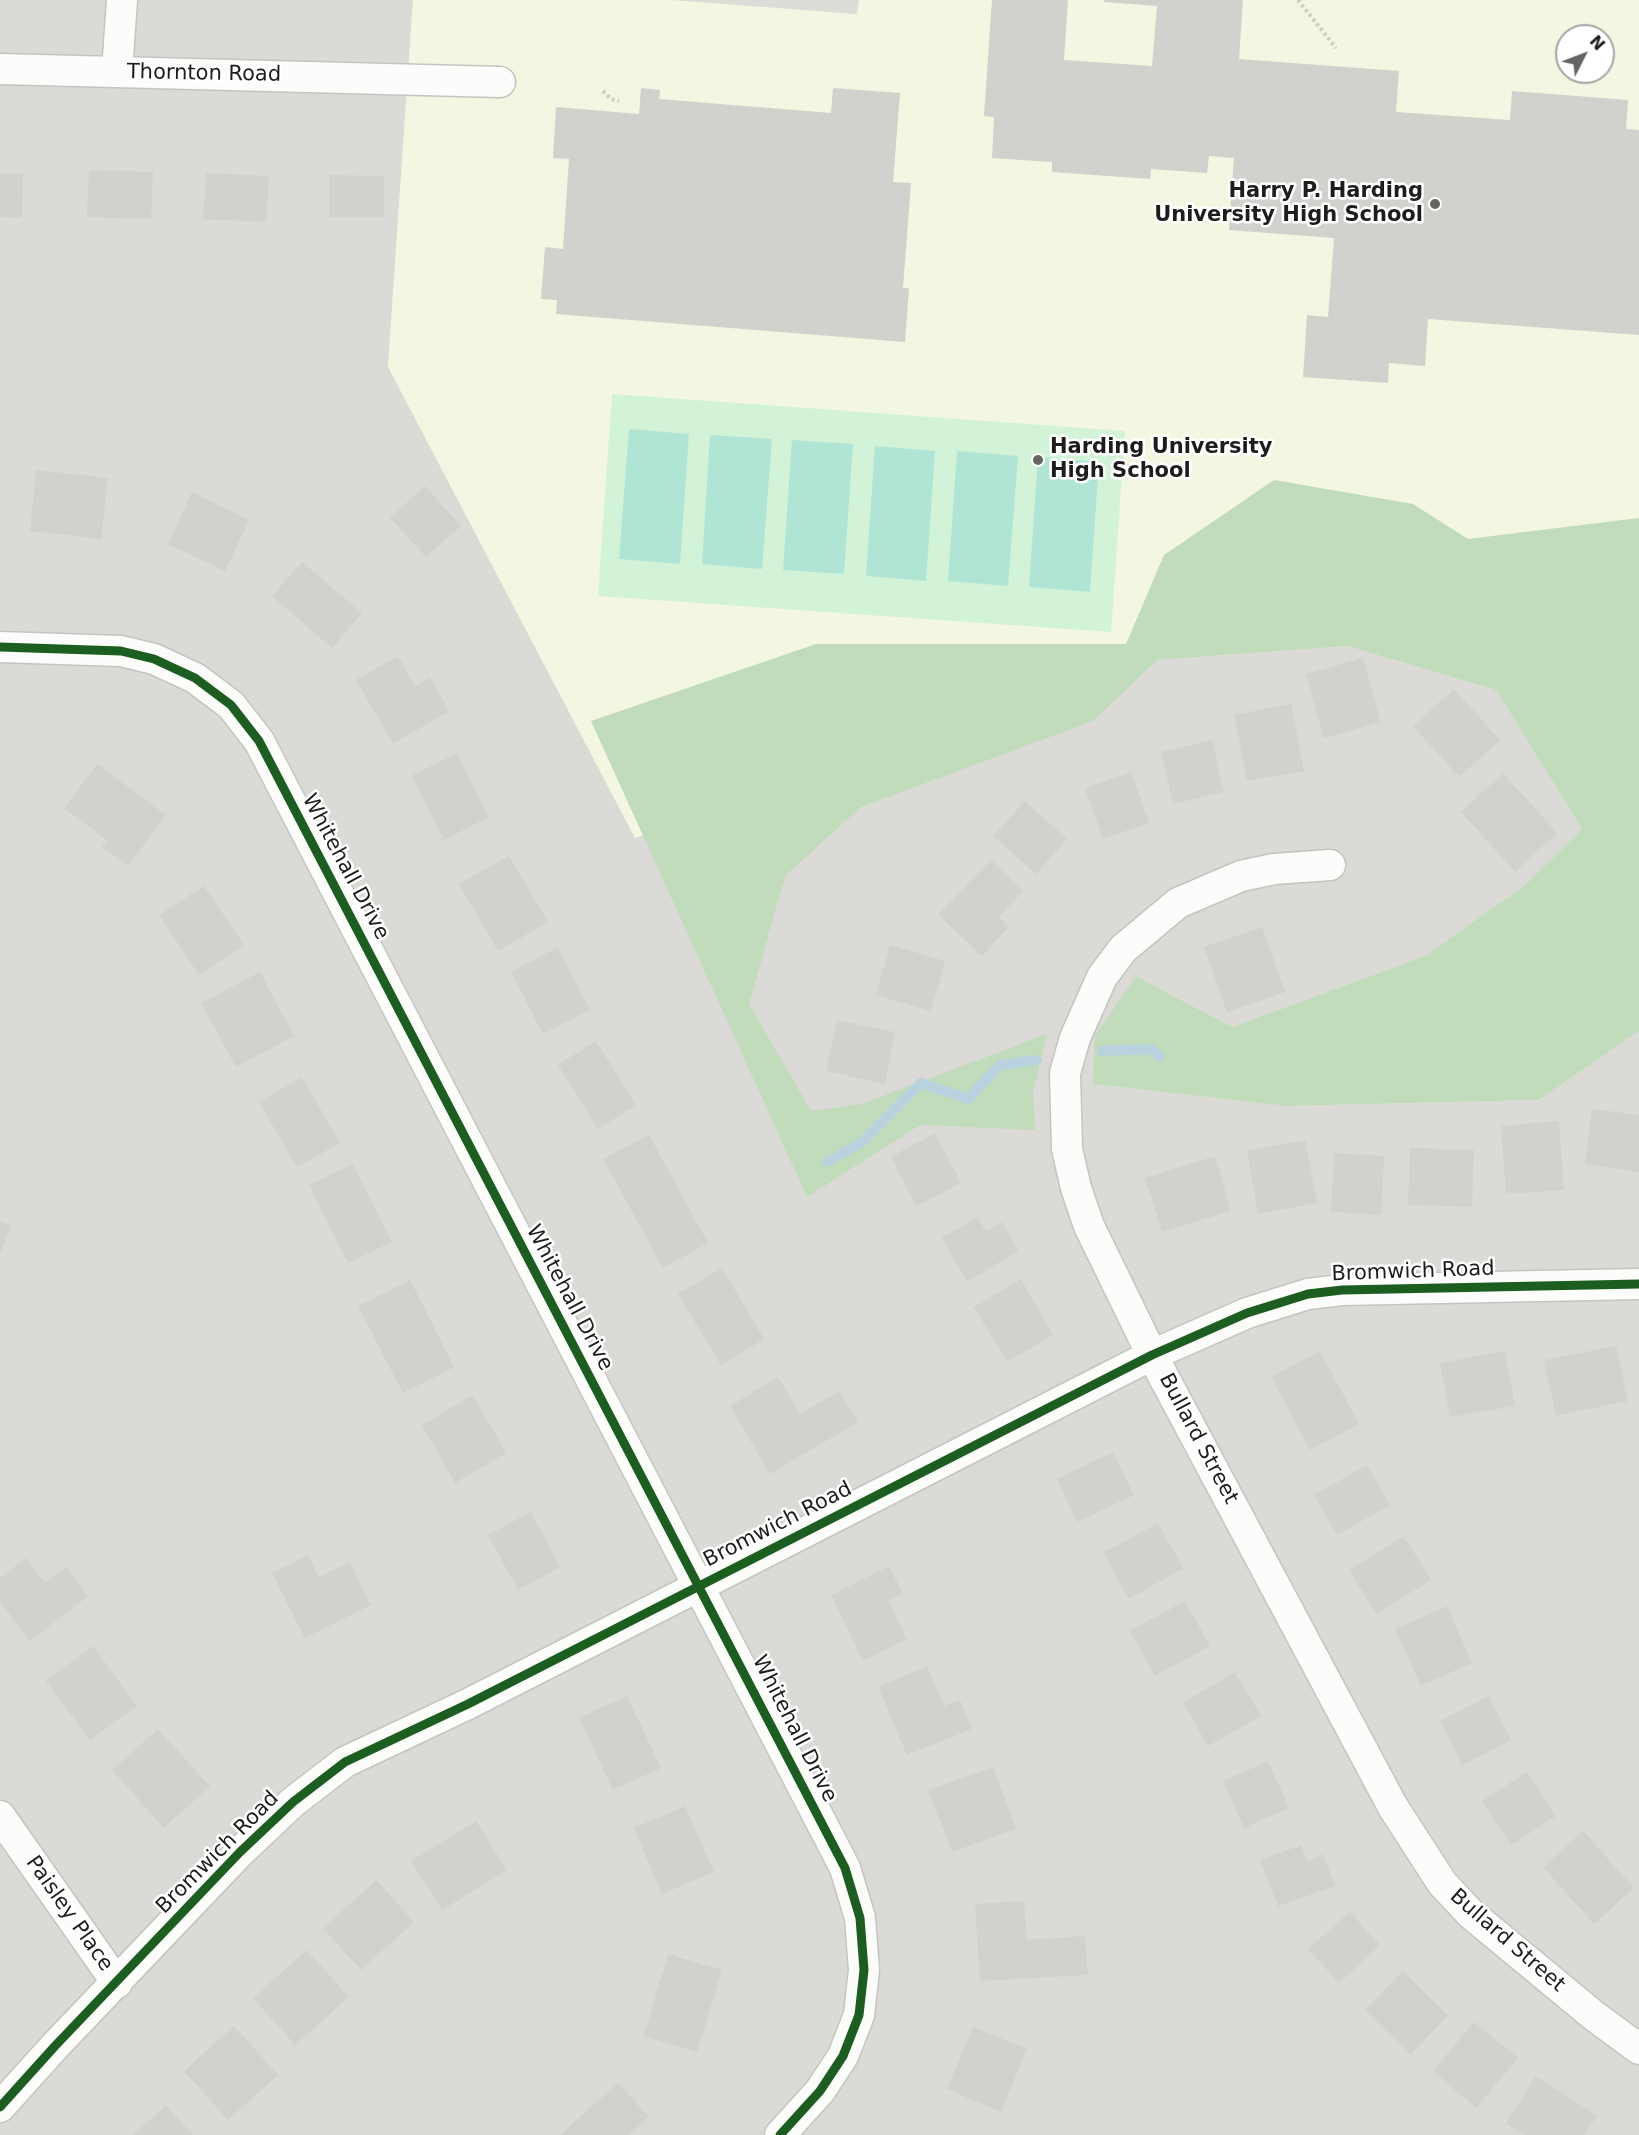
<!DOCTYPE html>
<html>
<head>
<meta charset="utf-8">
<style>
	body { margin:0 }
	#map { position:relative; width:1639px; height:2135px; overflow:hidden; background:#ecebe6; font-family:"DejaVu Sans",sans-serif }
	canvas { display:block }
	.north { position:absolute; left:1555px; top:24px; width:60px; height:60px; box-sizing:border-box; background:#fff; border:2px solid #a5a5a5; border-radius:50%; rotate:48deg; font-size:16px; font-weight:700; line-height:24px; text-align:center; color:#1d1d1d }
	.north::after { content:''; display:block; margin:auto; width:21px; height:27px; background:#656563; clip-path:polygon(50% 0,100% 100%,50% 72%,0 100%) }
</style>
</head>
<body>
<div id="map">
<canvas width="1639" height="2135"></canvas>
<div class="north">N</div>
</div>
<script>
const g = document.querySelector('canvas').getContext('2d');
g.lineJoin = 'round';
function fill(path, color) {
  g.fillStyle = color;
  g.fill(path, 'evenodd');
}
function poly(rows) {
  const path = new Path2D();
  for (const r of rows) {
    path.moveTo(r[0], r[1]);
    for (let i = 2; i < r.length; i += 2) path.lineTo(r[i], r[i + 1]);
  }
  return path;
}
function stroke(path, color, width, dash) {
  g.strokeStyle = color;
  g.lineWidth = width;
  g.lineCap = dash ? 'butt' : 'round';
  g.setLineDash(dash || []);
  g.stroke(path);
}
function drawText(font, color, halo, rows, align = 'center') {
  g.font = font + ' "DejaVu Sans",sans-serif';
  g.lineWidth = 5;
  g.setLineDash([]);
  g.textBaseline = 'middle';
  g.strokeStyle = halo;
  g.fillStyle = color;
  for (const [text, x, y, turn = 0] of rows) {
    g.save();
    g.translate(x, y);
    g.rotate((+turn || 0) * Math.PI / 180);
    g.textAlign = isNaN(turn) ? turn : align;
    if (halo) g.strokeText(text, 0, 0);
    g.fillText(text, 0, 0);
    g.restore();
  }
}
fill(poly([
	[0,0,413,0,388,367,1157,660,1347,646,1496,690,1582,829,1525,885,1425,956,1232,1027,1136,976,1094,1084,1286,1106,1539,1100,1639,1031,1639,2135,0,2135]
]), '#dbdad7');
fill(poly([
	[413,0,1639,0,1639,553,1434,566,635,838,388,367],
	[1567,36,1603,36,1603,72,1567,72]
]), '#f3f6e0');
fill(poly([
	[1274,480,1413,504,1468,539,1639,518,1639,1031,1539,1100,1286,1106,1093,1084,1095,1036,1136,976,1232,1027,1425,956,1525,885,1582,829,1496,690,1347,646,1157,660,1093,721,861,807,785,876,749,1004,811,1111,862,1104,1047,1034,1033,1092,1035,1130,920,1125,807,1197,591,721,816,644,1126,644,1164,555]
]), '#c1dcba');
fill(poly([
	[612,394,1125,431,1111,632,598,596]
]), '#d3f3d8');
fill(poly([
	[629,429,689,434,680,564,619,559],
	[710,435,772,439,762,569,702,564],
	[792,440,853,444,844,574,783,570],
	[875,446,935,451,926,581,866,576],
	[957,451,1018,456,1008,586,948,581],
	[1038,457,1099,462,1090,592,1029,587]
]), '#b0e5d6');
fill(poly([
	[671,0,859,0,857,14]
]), '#dcdcd9');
stroke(poly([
	[1102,1051,1152,1049,1160,1057],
	[827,1162,862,1142,921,1083,968,1099,1000,1065,1037,1060]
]), '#b8d2e0', 10);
fill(poly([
	[992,0,1068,0,1064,60,1152,66,1157,6,1104,2,1104,0,1243,0,1239,59,1399,71,1396,112,1510,120,1512,91,1628,100,1626,129,1639,130,1639,335,1428,319,1425,366,1389,363,1388,383,1303,377,1307,315,1328,317,1334,238,1229,230,1234,158,1209,156,1207,173,1151,169,1150,179,1052,172,1052,162,992,158,994,117,984,116],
	[641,88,660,90,659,99,831,113,833,88,900,93,893,182,911,183,903,288,909,288,905,342,556,314,557,300,541,299,545,247,563,249,569,159,553,158,556,107,639,114],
	[89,170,153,172,151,219,87,217],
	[0,173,23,174,22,218,0,217],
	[206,173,269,176,266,222,203,219],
	[329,175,384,176,384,217,329,217],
	[36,470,108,478,101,539,30,531],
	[425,486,461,526,426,557,390,518],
	[192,492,249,520,225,571,168,544],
	[302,562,362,613,332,648,272,596],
	[398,656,415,686,430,677,449,711,393,744,356,680],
	[1363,658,1381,722,1324,738,1306,674],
	[1454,689,1500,740,1459,777,1413,726],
	[1291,704,1304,771,1247,781,1234,715],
	[1212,740,1224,792,1173,804,1161,752],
	[457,753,489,817,444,840,412,776],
	[97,764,166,815,128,866,102,847,107,840,64,808],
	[1131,772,1149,823,1103,839,1085,788],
	[1503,773,1557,833,1515,872,1461,812],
	[1025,801,1067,839,1036,874,993,836],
	[509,856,548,922,498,951,459,884],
	[991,860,1023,891,999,917,1009,927,982,956,938,914],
	[204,886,244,945,199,975,159,915],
	[1262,927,1285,992,1227,1012,1204,947],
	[890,945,945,961,931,1011,876,995],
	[558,947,590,1010,543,1034,511,972],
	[260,972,294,1036,236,1067,201,1003],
	[837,1020,895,1032,885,1084,826,1071],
	[596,1041,636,1105,598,1129,558,1065],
	[302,1077,340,1143,297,1167,259,1102],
	[1592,1109,1639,1115,1639,1172,1585,1164],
	[1559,1121,1564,1190,1506,1194,1501,1126],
	[935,1133,961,1183,916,1206,891,1157],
	[649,1135,708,1243,663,1268,603,1159],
	[1305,1140,1317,1203,1258,1214,1247,1151],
	[1410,1148,1474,1150,1472,1207,1408,1205],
	[1334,1153,1384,1156,1381,1215,1331,1212],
	[1215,1156,1231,1211,1162,1232,1145,1178],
	[353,1164,392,1242,348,1263,309,1185],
	[977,1217,986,1231,1002,1222,1018,1251,967,1282,942,1238],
	[0,1221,11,1225,0,1254],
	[722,1268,764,1339,721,1365,678,1294],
	[1021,1279,1053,1335,1007,1362,974,1307],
	[410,1280,454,1367,403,1393,358,1306],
	[1616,1346,1628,1401,1556,1416,1544,1360],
	[1320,1351,1359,1424,1310,1450,1271,1377],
	[1505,1351,1515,1406,1450,1417,1440,1363],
	[778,1377,800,1414,839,1391,858,1422,770,1474,730,1406],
	[473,1395,506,1453,455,1483,422,1425],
	[1113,1452,1134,1495,1077,1522,1057,1479],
	[1367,1465,1390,1505,1337,1535,1314,1495],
	[531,1512,560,1567,518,1590,488,1535],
	[1158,1523,1183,1568,1129,1599,1103,1553],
	[1404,1536,1431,1580,1376,1614,1349,1570],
	[308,1555,319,1577,350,1562,371,1605,305,1638,272,1573],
	[26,1558,45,1583,66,1567,88,1596,30,1641,0,1602,0,1578],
	[889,1566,903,1594,888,1601,907,1639,863,1661,831,1595],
	[1185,1601,1210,1646,1155,1676,1130,1631],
	[1447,1606,1472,1663,1421,1686,1395,1629],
	[93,1646,137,1706,90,1740,46,1681],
	[927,1666,944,1706,960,1700,972,1729,907,1755,878,1687],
	[1235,1672,1261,1716,1208,1746,1183,1703],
	[627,1696,661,1768,613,1790,579,1718],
	[1489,1696,1511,1740,1462,1765,1440,1721],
	[158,1729,210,1786,164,1828,112,1770],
	[1268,1761,1289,1808,1244,1828,1223,1781],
	[993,1767,1016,1829,952,1852,928,1790],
	[1527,1772,1556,1816,1511,1845,1482,1801],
	[685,1806,714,1872,662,1894,634,1828],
	[476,1821,507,1870,442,1910,411,1861],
	[1583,1831,1634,1888,1594,1924,1543,1867],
	[1301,1845,1307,1861,1323,1854,1335,1886,1278,1906,1260,1860],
	[376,1880,414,1922,361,1970,323,1928],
	[1024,1901,1027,1940,1085,1936,1088,1975,980,1981,975,1904],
	[1350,1912,1380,1945,1339,1983,1308,1949],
	[307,1950,349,1997,295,2045,253,1998],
	[668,1954,722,1970,697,2052,644,2036],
	[1403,1971,1448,2015,1411,2055,1365,2010],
	[1474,2022,1518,2058,1476,2108,1433,2071],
	[234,2026,278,2075,228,2120,184,2071],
	[973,2027,1027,2049,1001,2112,947,2089],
	[1536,2076,1597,2116,1584,2135,1524,2135,1506,2123],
	[618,2083,649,2117,629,2135,560,2135],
	[166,2105,193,2135,133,2135]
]), '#d2d1cd');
const street = poly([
	[0,69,500,82],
	[117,72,122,0],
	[0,647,121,651,154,659,195,678,231,705,259,741,845,1868,860,1918,864,1970,859,2015,843,2056,820,2091,780,2135],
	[1330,865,1274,869,1241,876,1178,903,1123,949,1102,977,1075,1038,1065,1073,1067,1149,1076,1188,1089,1226,1152,1355,1393,1807,1442,1883,1471,1914,1593,2015,1639,2049],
	[0,1816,117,1983],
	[0,2107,55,2046,240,1852,293,1802,345,1762,468,1704,1152,1355,1247,1313,1308,1294,1342,1290,1639,1284]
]);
stroke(street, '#c4c4c2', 33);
stroke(poly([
	[1298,0,1336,48],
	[603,91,611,99,619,101]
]), '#d6cac6', 4, [3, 3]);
stroke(street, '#fcfcfb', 30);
stroke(poly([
	[0,647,121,651,154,659,195,678,231,705,259,741,845,1868,860,1918,864,1970,859,2015,843,2056,820,2091,780,2135],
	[0,2107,55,2046,240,1852,293,1802,345,1762,468,1704,1152,1355,1247,1313,1308,1294,1342,1290,1639,1284]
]), '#1b5e20', 9);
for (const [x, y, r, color] of [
	[1435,204,6,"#656563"],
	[1038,460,6,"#656563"]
]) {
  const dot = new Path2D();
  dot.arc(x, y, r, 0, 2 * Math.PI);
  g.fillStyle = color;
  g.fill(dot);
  stroke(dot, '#fff', 2);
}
drawText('21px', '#1d1d1d', '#fff', [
	["Thornton Road",204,74,1],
	["Whitehall Drive",345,867,62],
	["Bromwich Road",1413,1272,-2],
	["Whitehall Drive",569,1298,62],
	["Bullard Street",1198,1439,62],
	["Bromwich Road",778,1525,-27],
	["Whitehall Drive",794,1729,63],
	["Bromwich Road",218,1853,-45],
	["Paisley Place",69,1914,55],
	["Bullard Street",1507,1941,41]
]);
drawText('bold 21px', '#1d1d1d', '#fff', [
	["Harry P. Harding",1423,192],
	["University High School",1423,216],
	["Harding University",1050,448,"left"],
	["High School",1050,472,"left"]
], 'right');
</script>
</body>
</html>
